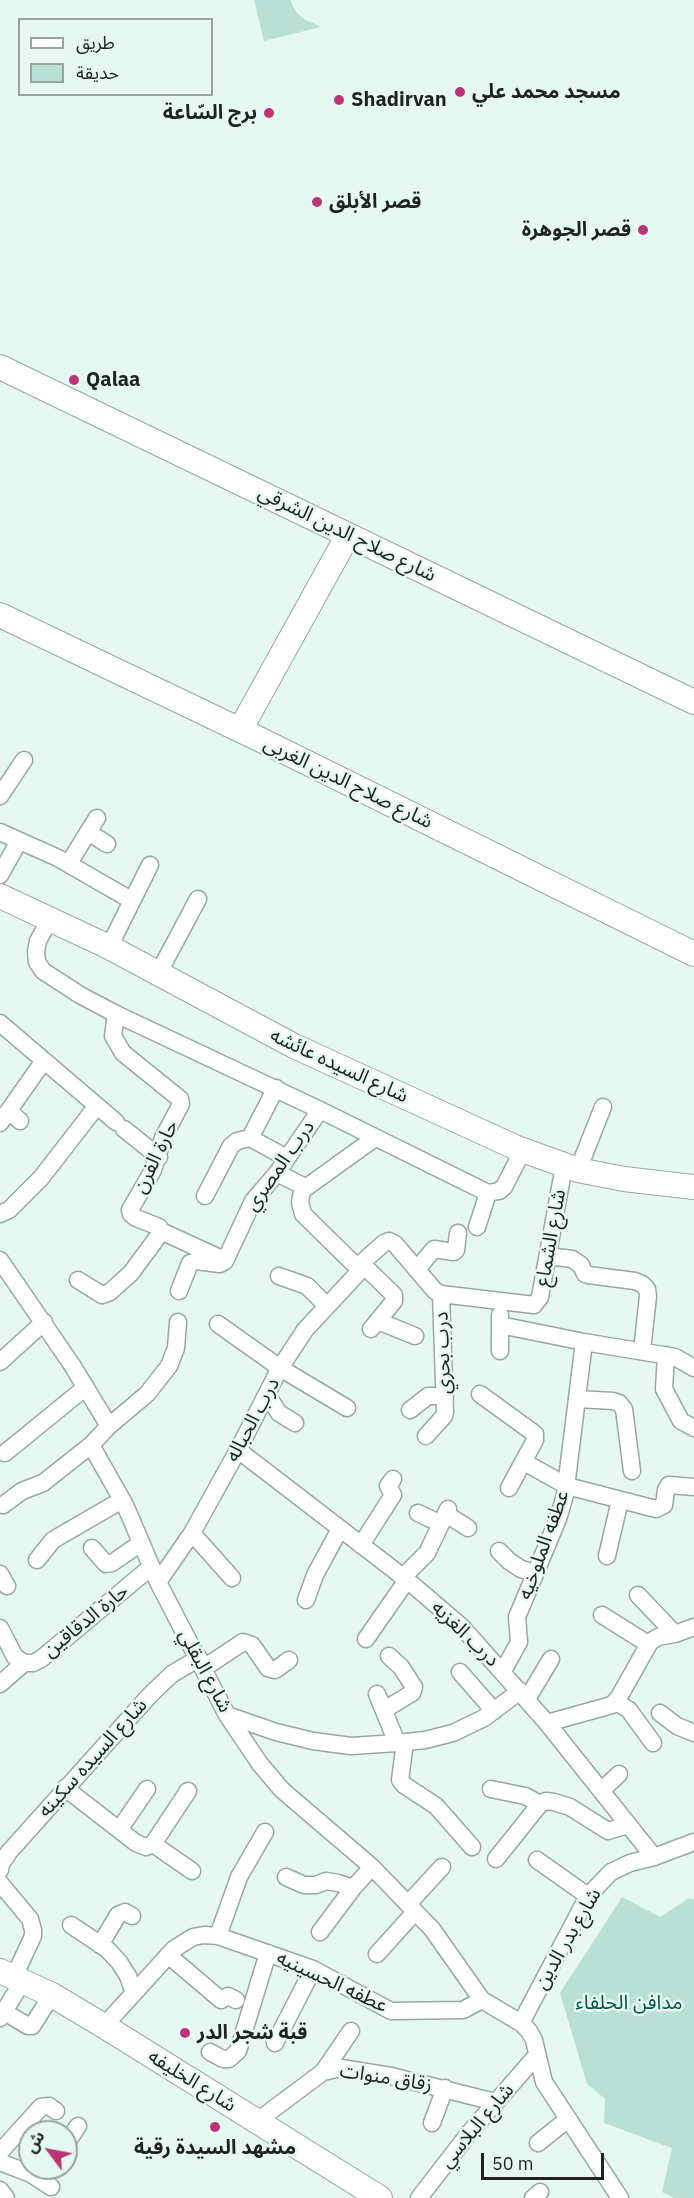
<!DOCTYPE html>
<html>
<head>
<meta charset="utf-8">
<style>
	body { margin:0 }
	#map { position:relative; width:694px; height:2198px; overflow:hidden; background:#e6f8f2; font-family:"IBM Plex Sans","Noto Sans Arabic",sans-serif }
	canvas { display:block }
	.legend { position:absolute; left:18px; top:18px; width:195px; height:78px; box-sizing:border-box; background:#e6f8f2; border:2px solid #96a39e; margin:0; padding:8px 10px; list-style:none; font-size:18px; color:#1d2321 }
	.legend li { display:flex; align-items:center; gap:12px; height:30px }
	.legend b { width:30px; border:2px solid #96a39e }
	.north { position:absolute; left:18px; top:2120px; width:60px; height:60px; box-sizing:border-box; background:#e6f8f2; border:2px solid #96a39e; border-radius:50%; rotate:302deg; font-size:16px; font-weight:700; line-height:24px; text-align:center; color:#1d2321 }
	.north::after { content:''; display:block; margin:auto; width:21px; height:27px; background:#bb3576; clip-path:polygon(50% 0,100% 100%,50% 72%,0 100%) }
	.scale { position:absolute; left:481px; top:2153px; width:123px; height:27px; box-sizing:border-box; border:3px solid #1d2321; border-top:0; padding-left:8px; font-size:18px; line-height:21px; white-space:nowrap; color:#1d2321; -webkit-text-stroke:4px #e6f8f2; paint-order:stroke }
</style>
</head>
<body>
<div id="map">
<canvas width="694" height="2198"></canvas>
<ul class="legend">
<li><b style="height:8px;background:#fff"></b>طريق</li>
<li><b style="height:16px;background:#b8e0d4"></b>حديقة</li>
</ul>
<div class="north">ش</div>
<div class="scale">50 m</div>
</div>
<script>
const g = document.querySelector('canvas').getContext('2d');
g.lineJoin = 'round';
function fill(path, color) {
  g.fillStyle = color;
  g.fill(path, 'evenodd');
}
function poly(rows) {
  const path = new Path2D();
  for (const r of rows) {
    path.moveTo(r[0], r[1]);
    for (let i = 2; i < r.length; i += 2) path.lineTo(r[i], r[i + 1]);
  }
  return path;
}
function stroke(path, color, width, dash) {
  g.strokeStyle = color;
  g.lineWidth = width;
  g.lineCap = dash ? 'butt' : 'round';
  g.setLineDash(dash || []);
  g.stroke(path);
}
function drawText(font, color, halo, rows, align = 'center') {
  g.font = font + ' "IBM Plex Sans","Noto Sans Arabic",sans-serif';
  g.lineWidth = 5;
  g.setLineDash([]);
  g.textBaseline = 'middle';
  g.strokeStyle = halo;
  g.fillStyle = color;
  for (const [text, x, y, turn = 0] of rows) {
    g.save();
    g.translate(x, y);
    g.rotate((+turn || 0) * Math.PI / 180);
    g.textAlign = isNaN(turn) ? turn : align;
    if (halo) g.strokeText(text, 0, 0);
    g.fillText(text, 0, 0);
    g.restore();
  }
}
fill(poly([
	[254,0,290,0,297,13,304,19,321,27,264,41],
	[622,1897,660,1917,689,1898,694,1900,694,2198,674,2198,662,2192,672,2148,604,2123,605,2099,587,2084,560,1993]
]), '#b8e0d4');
const street = poly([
	[0,796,24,760],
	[0,832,58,858,131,900],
	[88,832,107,844],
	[69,863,97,818],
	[0,875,19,841],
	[50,919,38,941,36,951,37,962,43,971,80,995,116,1014,320,1110,488,1193,499,1191,504,1187,523,1150],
	[109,947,150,865],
	[158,974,198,899],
	[0,1023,116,1122],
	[9,1111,20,1121],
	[0,1123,43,1062],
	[124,1129,159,1157],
	[250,1138,287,1158],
	[578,1170,603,1107],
	[304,1189,375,1138],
	[205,1196,231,1146,237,1141,250,1138,276,1088],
	[0,1214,9,1210,41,1178,96,1107],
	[477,1227,488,1193],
	[161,1231,224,1260],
	[548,1256,572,1259,581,1265,585,1274,588,1275,635,1281,642,1284,647,1289,648,1296,642,1351],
	[0,1260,72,1365,109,1426,91,1445,125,1505,158,1582,227,1715,260,1764,282,1790,372,1867,432,1929,482,2000,521,2023,529,2031,534,2040,544,2082,620,2198],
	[361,1263,394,1295,394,1301,371,1329],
	[357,1267,384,1243,389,1241,395,1244,435,1291,441,1294,534,1305,540,1297,564,1166],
	[417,1269,434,1249,454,1252,456,1250,458,1233],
	[279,1276,307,1286,327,1306],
	[78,1280,102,1295,110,1292,131,1273,159,1235,159,1227,136,1218,131,1214,130,1210,153,1170,163,1138,181,1104,180,1099,123,1053,113,1036,116,1014],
	[179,1291,190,1263,196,1261,220,1264,225,1261,253,1201,277,1173,320,1110],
	[500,1315,500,1351],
	[378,1321,415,1336],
	[218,1324,280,1368,347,1408],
	[500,1325,584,1342,675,1357,694,1368],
	[666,1355,664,1389,681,1421,694,1428],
	[0,1362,44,1322],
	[480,1394,535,1434,535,1440,509,1488],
	[267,1395,279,1413,295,1423],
	[578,1399,613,1401,619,1403,624,1409,632,1471],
	[410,1410,428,1396,445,1396],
	[109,1426,147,1394,169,1366,176,1348,178,1322],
	[426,1436,444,1416,445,1412,441,1294],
	[238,1450,407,1580,462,1627,547,1723,654,1857],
	[5,1453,86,1387],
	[524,1462,567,1486,656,1509,664,1505,666,1490,669,1485,694,1487],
	[3,1505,22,1491,43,1483,91,1445],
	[418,1513,441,1524],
	[446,1514,468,1528],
	[192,1533,232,1578],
	[361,1545,393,1495,388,1486,393,1479],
	[92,1548,106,1564,112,1563,141,1543],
	[499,1551,509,1561,521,1569,535,1573],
	[607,1556,620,1500],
	[37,1560,53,1540,122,1500],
	[0,1574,7,1586],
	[403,1577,427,1553,448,1509],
	[158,1582,192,1533,238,1450,280,1368,305,1330,358,1273,357,1267,303,1214,300,1202,303,1186,277,1173],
	[638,1595,675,1634],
	[306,1600,315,1575,340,1529],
	[602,1615,648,1644],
	[0,1628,15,1657,24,1663,33,1663,41,1659,151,1567],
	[366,1639,407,1580],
	[204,1668,243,1642,252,1645,268,1668,275,1670,289,1660],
	[503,1671,519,1642,517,1617,558,1519,565,1495,584,1342],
	[460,1672,494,1711],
	[0,1684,24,1663],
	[377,1694,397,1743],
	[527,1699,551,1659],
	[616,1702,629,1710,653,1743],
	[384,1710,412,1693,414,1687,401,1667,389,1656],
	[660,1713,677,1726,694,1733],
	[227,1715,276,1732,313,1741,351,1746,397,1743,425,1740,453,1733,484,1718,520,1691],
	[547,1723,612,1705,619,1697,650,1642,658,1637,675,1634,694,1627],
	[405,1742,400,1780,404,1785,436,1806,472,1847],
	[65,1788,136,1843,146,1847,153,1844,188,1791],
	[491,1789,525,1796,540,1804],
	[601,1791,619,1774],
	[119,1830,147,1789],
	[153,1844,192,1871],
	[496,1859,540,1804,546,1801,554,1802,570,1807,608,1831,628,1825],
	[537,1860,588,1896],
	[0,1870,1,1864,9,1852,150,1695,172,1674,199,1658],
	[286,1877,304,1885,316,1885,326,1881,338,1883,353,1888],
	[0,1883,30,1919,33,1930,33,1936,14,1977],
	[408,1904,442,1867],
	[71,1925,107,1949,119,1962,128,1976,134,1993],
	[320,1932,353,1888,372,1867],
	[218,1936,239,1877,265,1832],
	[100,1945,118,1915,125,1912,132,1916],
	[377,1954,415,1912],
	[168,1955,221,2000,228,1996,236,2000],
	[13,2017,28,2026,32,2026,52,1995],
	[0,2018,23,1981],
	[521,2023,588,1896,611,1872,630,1863,654,1857,694,1842],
	[104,2026,174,1949,193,1937,204,1935,218,1936,313,1969,391,2011,463,2010,482,2000],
	[275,2043,313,1969],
	[210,2052,223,2059,229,2059,238,2051,268,1953],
	[323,2072,351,2031],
	[256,2122,323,2072,341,2068,391,2076,495,2102],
	[432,2123,445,2088],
	[538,2143,568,2119],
	[66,2144,78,2126],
	[0,2152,41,2107,49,2106,56,2111],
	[0,2162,31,2174,51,2187],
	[0,2190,6,2198],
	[419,2198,470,2132,537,2055],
	[533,2198,540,2192]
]);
const secondary = poly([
	[0,367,694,702],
	[0,615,261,740,694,954],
	[240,730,348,535],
	[0,896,109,947,294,1046,517,1148,578,1170,624,1179,694,1187],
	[0,1971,52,1995,104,2026,380,2198]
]);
stroke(street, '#97a8a3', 19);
stroke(secondary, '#97a8a3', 26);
stroke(street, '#fff', 16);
stroke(secondary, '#fff', 24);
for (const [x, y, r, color] of [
	[460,92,6,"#bb3576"],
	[339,100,6,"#bb3576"],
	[269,113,6,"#bb3576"],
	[317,202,6,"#bb3576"],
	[643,230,6,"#bb3576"],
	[74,380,6,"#bb3576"],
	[185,2033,6,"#bb3576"],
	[215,2127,6,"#bb3576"]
]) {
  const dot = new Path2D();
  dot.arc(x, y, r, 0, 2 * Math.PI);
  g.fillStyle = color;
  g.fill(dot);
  stroke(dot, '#e6f8f2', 2);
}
drawText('bold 20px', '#1d2321', '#e6f8f2', [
	["مسجد محمد علي",472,92],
	["Shadirvan",351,100],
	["برج السّاعة",257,113,"right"],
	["قصر الأبلق",329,202],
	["قصر الجوهرة",631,230,"right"],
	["Qalaa",86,380],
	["قبة شجر الدر",197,2033],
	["مشهد السيدة رقية",215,2148,"center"]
], 'left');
drawText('20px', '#1d2321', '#e6f8f2', [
	["شارع صلاح الدين الشرقي",347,534,26],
	["شارع صلاح الدين الغربى",348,783,26],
	["شارع السيده عائشه",339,1066,25],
	["حارة الفرن",156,1157,-64],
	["درب المصري",280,1166,-55],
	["شارع الشماع",551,1238,-80],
	["درب بحري",443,1353,-92],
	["درب الحباله",253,1420,-62],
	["عطفه الملوخيه",544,1545,-70],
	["حارة الدقاقين",86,1621,-39],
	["درب الغزيه",465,1634,44],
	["شارع البقلي",205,1671,62],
	["شارع السيده سكينه",93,1758,-48],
	["شارع بدر الدين",568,1939,-60],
	["عطفه الحسينيه",332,1982,25],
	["زقاق منوات",386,2078,9],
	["شارع الخليفه",192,2081,32],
	["شارع البلاسي",477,2126,-50]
]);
drawText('20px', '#055546', '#e6f8f2', [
	["مدافن الحلفاء",629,2003]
]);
</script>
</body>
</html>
